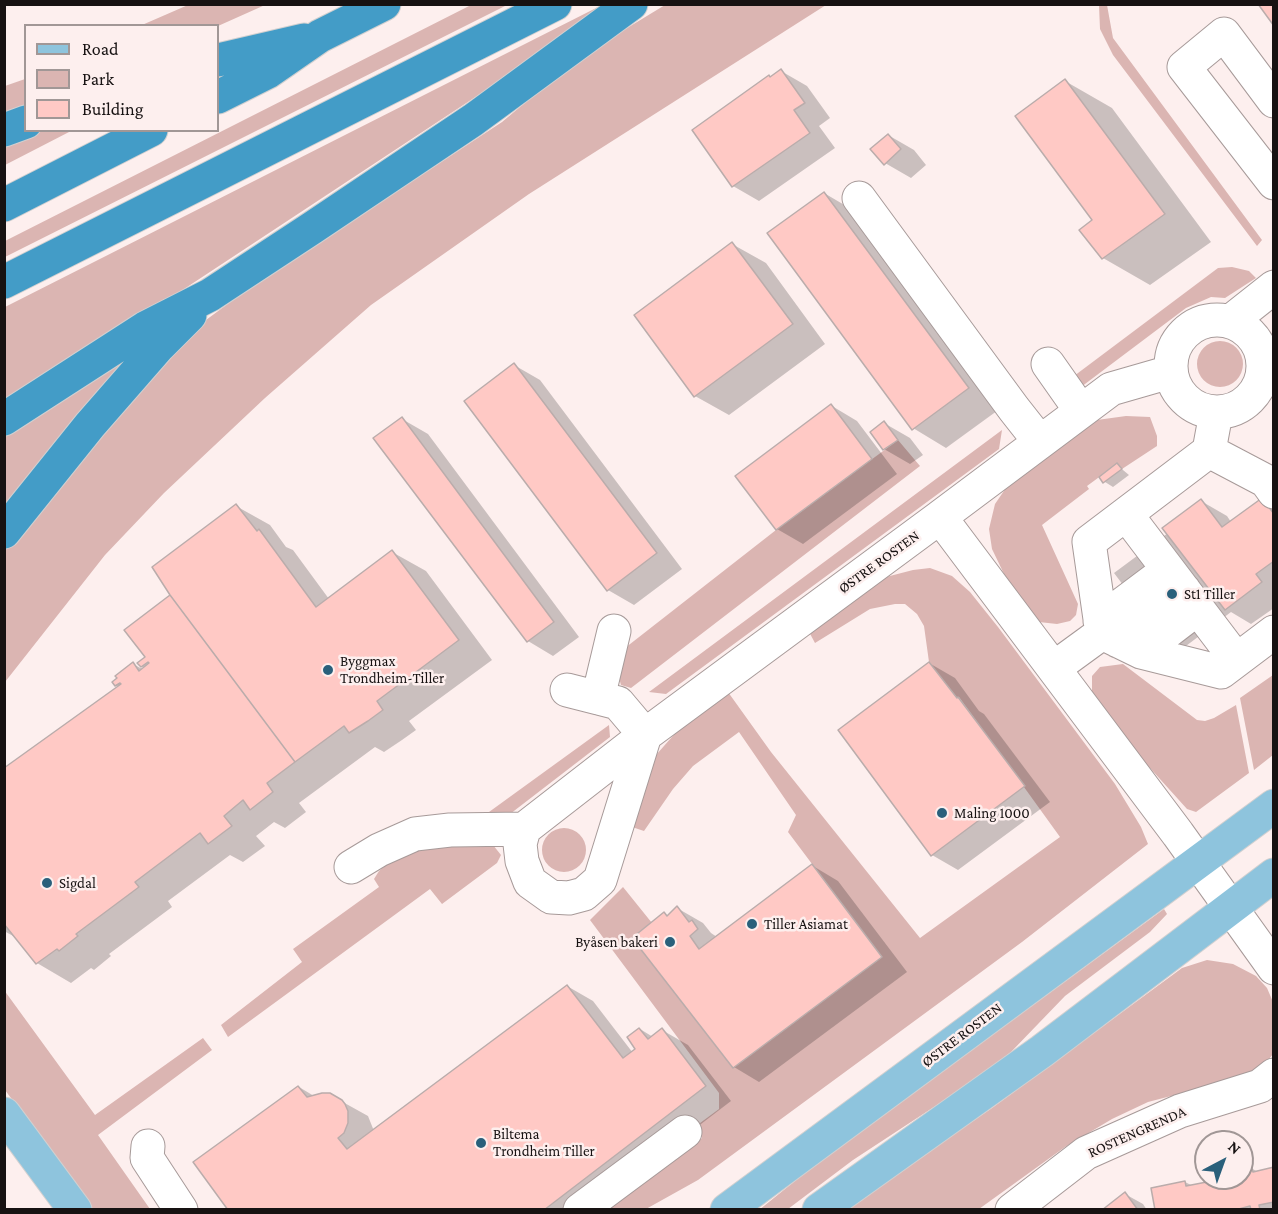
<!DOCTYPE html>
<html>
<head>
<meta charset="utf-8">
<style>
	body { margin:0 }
	#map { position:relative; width:1278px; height:1214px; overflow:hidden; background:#fdefee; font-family:"Crimson Pro",serif }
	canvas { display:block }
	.frame { position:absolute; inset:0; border:6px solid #171212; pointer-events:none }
	.legend { position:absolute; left:24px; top:24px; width:195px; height:108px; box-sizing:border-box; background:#fdefee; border:2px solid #a19796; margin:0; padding:8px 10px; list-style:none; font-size:18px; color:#171212 }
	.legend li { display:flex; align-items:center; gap:12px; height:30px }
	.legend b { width:30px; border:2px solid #a19796 }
	.north { position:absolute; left:1194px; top:1130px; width:60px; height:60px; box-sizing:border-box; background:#fdefee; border:2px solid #a19796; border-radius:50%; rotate:41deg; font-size:16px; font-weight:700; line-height:24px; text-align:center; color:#171212 }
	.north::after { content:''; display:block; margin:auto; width:21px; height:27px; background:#2a607b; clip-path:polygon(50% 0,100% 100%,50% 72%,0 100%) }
</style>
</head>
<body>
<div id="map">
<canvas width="1278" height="1214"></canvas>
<div class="frame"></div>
<ul class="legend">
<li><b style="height:8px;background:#8ec4dd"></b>Road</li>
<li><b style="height:16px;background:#dbb5b2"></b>Park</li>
<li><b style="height:16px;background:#ffc9c5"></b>Building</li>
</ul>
<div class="north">N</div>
</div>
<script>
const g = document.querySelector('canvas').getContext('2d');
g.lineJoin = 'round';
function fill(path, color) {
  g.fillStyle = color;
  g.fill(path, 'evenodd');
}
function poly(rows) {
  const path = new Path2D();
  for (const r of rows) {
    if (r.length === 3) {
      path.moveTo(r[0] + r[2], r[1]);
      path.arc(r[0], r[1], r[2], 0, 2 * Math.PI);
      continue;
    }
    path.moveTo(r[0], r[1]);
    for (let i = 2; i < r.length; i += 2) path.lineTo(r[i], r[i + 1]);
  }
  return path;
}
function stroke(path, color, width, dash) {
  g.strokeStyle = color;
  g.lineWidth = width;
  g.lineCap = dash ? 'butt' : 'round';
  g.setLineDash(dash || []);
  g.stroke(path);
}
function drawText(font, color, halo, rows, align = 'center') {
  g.font = font + ' "Crimson Pro",serif';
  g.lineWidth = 5;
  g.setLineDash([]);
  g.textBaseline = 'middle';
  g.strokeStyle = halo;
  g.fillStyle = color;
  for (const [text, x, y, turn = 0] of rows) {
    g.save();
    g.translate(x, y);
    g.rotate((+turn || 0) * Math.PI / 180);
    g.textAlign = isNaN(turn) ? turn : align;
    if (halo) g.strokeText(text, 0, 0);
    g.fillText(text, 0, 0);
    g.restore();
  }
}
fill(poly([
	[473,4,507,5,5,257,5,241],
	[188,5,188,4,265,5,218,26,142,25],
	[602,5,615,5,5,407,5,307],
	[665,5,826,5,529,194,371,305,265,398,164,493,105,555,5,682,4,550,128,391,187,334,248,289,502,122,563,71,609,39],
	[1099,5,1107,5,1113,38,1262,240,1257,246,1113,55,1100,29],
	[25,79,25,105,5,113,5,86],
	[39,131,71,131,5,165,4,144],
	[1232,267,1249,271,1256,278,1225,298,1211,297,1186,308,1081,387,1074,376,1218,268],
	[147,337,5,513,5,430],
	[1220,364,23],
	[1126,416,1150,417,1157,436,1157,446,1122,469,1117,464,1087,486,1089,489,1042,525,1078,604,1076,615,1070,621,1057,624,1039,622,1005,576,992,549,989,529,995,504,1008,485,1097,420],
	[1002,430,999,449,666,694,649,692],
	[898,440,920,466,631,688,621,685,619,678,625,648,776,530],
	[930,568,952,576,970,592,998,627,1115,784,1141,827,1148,844,1022,942,698,1180,646,1209,606,1209,702,1138,696,1126,719,1109,719,1093,590,920,623,887,652,923,632,938,733,1068,882,957,788,832,796,815,739,732,693,766,673,789,644,831,632,827,656,755,687,720,728,692,771,752,920,938,1060,837,959,697,957,698,929,662,924,626,917,614,905,604,895,604,870,609,815,643,808,630,886,577,913,570],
	[1123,664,1197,720,1205,721,1214,718,1236,705,1249,773,1196,812,1187,809,1132,748,1092,693,1092,676,1100,667],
	[1273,675,1273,755,1254,770,1240,698],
	[609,725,610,737,510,814,489,812],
	[564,850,22],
	[493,845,501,855,497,863,442,904,430,889,228,1037,221,1025,302,962,293,949,379,887,374,879,379,871,396,857,417,847],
	[1164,909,1167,914,1150,932,1065,996,1011,1052,969,1084,853,1160,788,1209,759,1210,821,1160],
	[1207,960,1233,964,1256,976,1267,988,1273,1002,1273,1054,1262,1068,1248,1076,1148,1102,1112,1119,1065,1147,979,1209,843,1210,992,1108,1182,968],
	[4,990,95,1115,203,1038,212,1050,98,1135,150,1209,93,1209,5,1090]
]), '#dbb5b2');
fill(poly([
	[781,71,807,86,830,118,819,126,835,148,759,201,733,186,694,130],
	[1065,81,1112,108,1211,242,1150,285,1103,258],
	[888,135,914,150,926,165,911,178,885,163],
	[824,193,858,213,1001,408,946,448,913,428],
	[732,244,766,263,825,344,729,415,695,396],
	[514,365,540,380,682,569,634,605,608,590,466,401],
	[832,406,857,421,897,474,803,544,777,529],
	[402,419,428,434,579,637,553,656,528,641],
	[884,423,910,438,923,455,910,464,884,449,872,432],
	[1117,465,1129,475,1113,487,1105,482,1101,477],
	[1262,499,1274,506,1274,608,1251,624,1231,612,1178,652,1170,647,1114,573,1168,533,1201,501,1227,516,1231,522],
	[236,506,270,525,286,547,293,550,329,599,392,552,426,571,492,660,409,721,416,730,402,740,384,752,375,747,299,803,306,812,285,828,274,822,256,836,265,846,243,862,230,855,168,901,172,907,109,954,111,956,94,970,91,968,71,983,37,963,16,936,15,937,4,931,4,770,120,687,116,685,119,678,133,664,146,671,139,663,147,657,172,596],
	[929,663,955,678,979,711,984,714,1050,802,958,870,932,855],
	[813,866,838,881,907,972,759,1082,734,1067,664,914,668,916,677,908,703,923,711,933,717,937],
	[567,986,593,1001,633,1053,638,1049,640,1029,653,1037,662,1030,688,1045,731,1101,589,1210,230,1210,299,1087,314,1096,341,1101,368,1116,374,1131],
	[1251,1168,1258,1172,1274,1169,1274,1210,1157,1210,1185,1182,1193,1186,1219,1181,1219,1178,1242,1178,1242,1170],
	[1125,1194,1143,1204,1147,1210,1105,1210]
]), '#0003');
const building = poly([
	[1258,4,1274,4,1274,26,1258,4],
	[781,69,805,103,794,110,810,133,732,187,692,130,769,75,770,77,781,69],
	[1065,79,1165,214,1102,259,1079,230,1092,220,1015,116,1065,79],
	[888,134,901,149,884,165,870,149,888,134],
	[824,192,969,388,912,430,767,233,824,192],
	[732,242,793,324,694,397,634,315,732,242],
	[514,363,657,553,607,591,464,401,514,363],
	[831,404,872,459,776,530,735,476,831,404],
	[402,417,554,622,527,642,373,438,402,417],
	[884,421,898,440,883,450,870,432,884,421],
	[1117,463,1122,469,1103,483,1099,477,1117,463],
	[1262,498,1274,514,1274,561,1256,574,1262,582,1225,610,1162,528,1201,499,1222,527,1262,498],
	[236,504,257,531,259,529,316,607,392,550,459,640,377,701,383,710,368,721,349,733,344,726,295,762,170,595,152,567,236,504],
	[170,595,295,762,267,783,273,792,250,810,243,800,224,816,232,826,208,844,200,833,135,882,139,887,76,934,78,936,59,951,57,949,36,964,4,924,4,768,121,684,120,683,115,686,112,682,117,678,115,676,133,662,139,671,149,663,148,662,141,667,137,663,145,657,124,630,170,595],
	[929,662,957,698,958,697,1025,786,931,856,838,730,929,662],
	[812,864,882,957,733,1068,632,938,664,912,667,916,677,906,689,922,692,920,698,929,690,936,699,949,812,864],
	[567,985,623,1058,635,1049,627,1037,639,1028,648,1039,662,1028,706,1086,544,1210,228,1210,193,1162,298,1086,307,1097,322,1093,330,1093,342,1100,345,1104,348,1111,348,1123,344,1133,338,1138,347,1149,567,985],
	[1251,1166,1253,1172,1274,1167,1274,1202,1259,1205,1260,1210,1251,1210,1250,1206,1235,1210,1155,1210,1151,1188,1185,1181,1186,1186,1217,1180,1217,1178,1242,1178,1242,1168,1251,1166],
	[1125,1192,1138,1210,1102,1210,1125,1192]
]);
fill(building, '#ffc9c5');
stroke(building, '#baacab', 1.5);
const minor = poly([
	[1274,101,1224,34,1184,67,1274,183],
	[859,198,1014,409,1040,442],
	[1217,366,46],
	[1231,321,1274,287],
	[1048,364,1081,411],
	[1209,451,1266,481,1274,492],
	[1126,514,1236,659],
	[940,517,1111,389,1170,372],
	[1100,621,1168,570],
	[1102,633,1141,652,1221,672,1274,632],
	[1118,641,1184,590],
	[1141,652,1197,609],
	[1054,668,1102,633,1089,542,1209,451,1216,413],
	[567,690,618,703,645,735,600,880,584,894,569,898,551,897,530,882,522,861,520,844,524,829,645,735,940,517,1178,834,1274,968],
	[598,698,614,631],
	[351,867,379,850,415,834,450,830,524,829],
	[148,1146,147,1158,181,1210],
	[580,1210,685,1132],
	[1012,1210,1086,1153,1180,1111,1260,1086,1274,1075]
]);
const major = poly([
	[4,1114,75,1210],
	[727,1210,1274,806],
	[819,1210,1042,1051,1274,875]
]);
const highway = poly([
	[218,60,304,40],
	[218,97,268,72,320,36,384,4],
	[4,130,26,122],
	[4,205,151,130],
	[4,282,555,4],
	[4,419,145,328,210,295,312,228,473,120,631,4],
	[4,532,90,425,159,346,190,315]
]);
stroke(minor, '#a79a99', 35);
stroke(major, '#d1d0d0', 35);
stroke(highway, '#d1d0d0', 35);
stroke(minor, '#fff', 33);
stroke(major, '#8ec4dd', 33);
stroke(highway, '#439cc7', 33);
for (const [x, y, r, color] of [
	[1172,594,6,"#2a607b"],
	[328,670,6,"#2a607b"],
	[942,813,6,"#2a607b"],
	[47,883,6,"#2a607b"],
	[752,924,6,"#2a607b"],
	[670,942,6,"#2a607b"],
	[481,1143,6,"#2a607b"]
]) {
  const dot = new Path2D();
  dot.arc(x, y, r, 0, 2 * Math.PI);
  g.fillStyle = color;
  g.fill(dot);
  stroke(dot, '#fdefee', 2);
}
drawText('15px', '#171212', '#fdefee', [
	["ØSTRE ROSTEN",879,562,-36],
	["ØSTRE ROSTEN",962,1035,-37],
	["ROSTENGRENDA",1137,1132,-24]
]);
drawText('15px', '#171212', '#fdefee', [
	["St1 Tiller",1184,594],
	["Byggmax",340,661],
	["Trondheim-Tiller",340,678],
	["Maling 1000",954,813],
	["Sigdal",59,883],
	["Tiller Asiamat",764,924],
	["Byåsen bakeri",658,942,"right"],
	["Biltema",493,1134],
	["Trondheim Tiller",493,1151]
], 'left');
</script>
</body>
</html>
